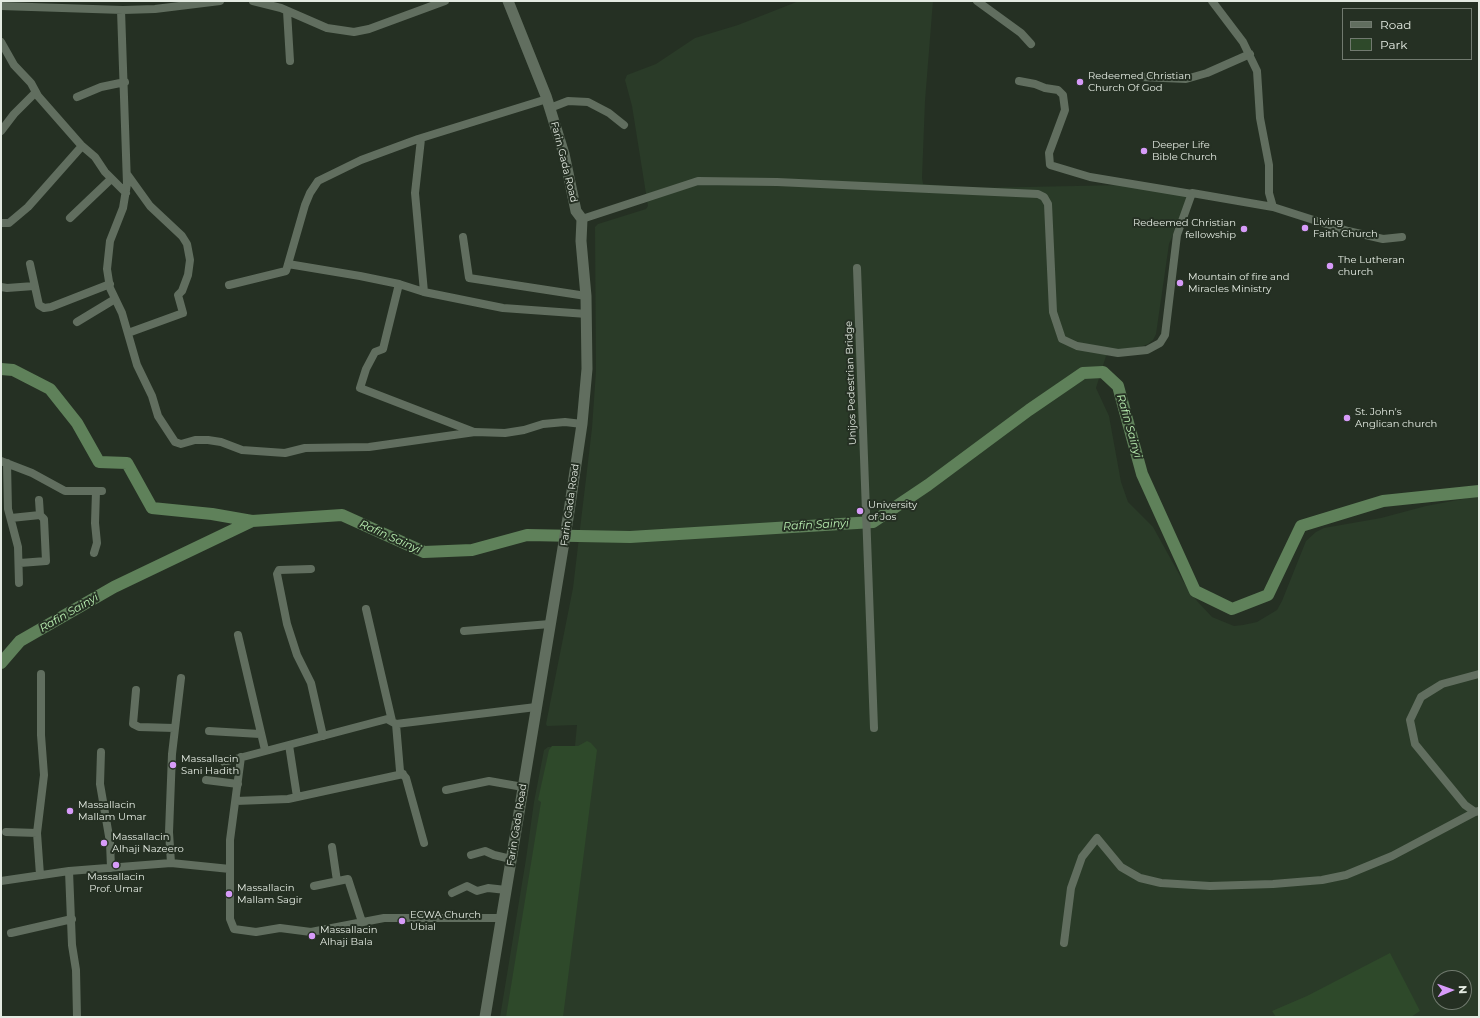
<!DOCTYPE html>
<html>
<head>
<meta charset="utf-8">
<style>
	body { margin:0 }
	#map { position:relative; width:1480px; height:1018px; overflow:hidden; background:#253023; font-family:Montserrat,sans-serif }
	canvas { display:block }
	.frame { position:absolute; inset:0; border:2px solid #e3eae1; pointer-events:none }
	.legend { position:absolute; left:1342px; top:8px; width:130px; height:52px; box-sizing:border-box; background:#253023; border:1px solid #717a6f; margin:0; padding:5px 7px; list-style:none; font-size:12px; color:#e3eae1 }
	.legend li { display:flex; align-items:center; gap:8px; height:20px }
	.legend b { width:20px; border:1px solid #717a6f }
	.north { position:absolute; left:1432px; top:970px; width:40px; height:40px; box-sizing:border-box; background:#253023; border:1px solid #717a6f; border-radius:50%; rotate:88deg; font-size:11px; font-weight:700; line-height:16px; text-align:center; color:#e3eae1 }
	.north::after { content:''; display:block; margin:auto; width:14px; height:18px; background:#d79bf9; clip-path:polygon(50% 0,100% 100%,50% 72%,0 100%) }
</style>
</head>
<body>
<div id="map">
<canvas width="1480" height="1018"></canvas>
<div class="frame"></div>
<ul class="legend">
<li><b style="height:5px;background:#616e5f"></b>Road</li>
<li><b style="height:11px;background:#2e492a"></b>Park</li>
</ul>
<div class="north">N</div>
</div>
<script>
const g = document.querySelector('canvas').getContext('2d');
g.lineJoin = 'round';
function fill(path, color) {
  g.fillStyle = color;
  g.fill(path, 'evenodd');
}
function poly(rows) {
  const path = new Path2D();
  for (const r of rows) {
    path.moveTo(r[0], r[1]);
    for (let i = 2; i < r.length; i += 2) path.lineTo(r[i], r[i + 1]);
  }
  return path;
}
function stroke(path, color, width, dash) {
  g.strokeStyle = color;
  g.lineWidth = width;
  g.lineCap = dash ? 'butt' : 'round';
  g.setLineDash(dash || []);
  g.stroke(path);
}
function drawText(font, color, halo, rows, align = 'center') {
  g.font = font + ' Montserrat,sans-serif';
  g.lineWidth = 4;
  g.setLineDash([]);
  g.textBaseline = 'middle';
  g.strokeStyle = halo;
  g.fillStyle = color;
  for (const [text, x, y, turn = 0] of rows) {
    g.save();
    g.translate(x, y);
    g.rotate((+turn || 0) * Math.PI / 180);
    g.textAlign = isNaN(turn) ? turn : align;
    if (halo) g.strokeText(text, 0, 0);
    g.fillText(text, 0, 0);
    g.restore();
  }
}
fill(poly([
	[799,1,933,1,925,101,922,178,923,184,974,188,1126,185,1185,195,1188,199,1169,244,1156,334,1153,340,1148,344,1140,347,1115,350,1106,356,1096,388,1109,416,1121,482,1128,502,1153,527,1183,581,1197,601,1212,617,1234,626,1243,625,1257,622,1277,610,1282,601,1306,541,1316,532,1324,528,1381,518,1426,506,1479,496,1479,1017,500,1017,526,859,534,802,544,750,548,747,575,746,577,725,547,726,546,724,573,588,592,428,596,371,595,227,598,224,646,209,648,206,632,106,625,80,627,75,656,64,695,38,738,25],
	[1440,978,1464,978,1464,1002,1440,1002]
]), '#2a3b28');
fill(poly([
	[587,741,591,743,597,750,563,1017,506,1017,541,802,538,800,549,750,552,746,578,746],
	[1390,953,1420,1011,1411,1017,1276,1017,1272,1011,1307,996]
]), '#2e492a');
stroke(poly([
	[1,369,13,370,50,389,77,423,99,462,127,463,152,508,212,514,252,521],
	[1,663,20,641,114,587,252,521,342,515,424,552,472,550,527,535,630,537,873,522,928,485,1029,410,1083,373,1103,372,1118,386,1142,474,1195,591,1232,609,1268,595,1301,526,1383,501,1479,491]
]), '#5f815a', 12);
stroke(poly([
	[253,1,281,8,327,28,354,32,369,29,445,1],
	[977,1,1021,33,1031,44],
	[1212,1,1243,42,1257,71,1260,118,1269,165,1269,193,1273,207],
	[1,6,123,10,155,9,220,1],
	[121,10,127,184,123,208,110,241,107,269,110,288,122,313,137,365,152,396,158,416,175,442,181,444,195,440,208,440,221,442,242,450,285,453,305,448,369,447,475,432,505,433,524,430,543,424,565,422,582,424],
	[287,11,290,61],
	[1,42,14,65,31,83,38,96,81,145,95,157,105,172,126,193],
	[1140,77,1186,79,1207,73,1250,54],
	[1019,81,1035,84,1045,88,1058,90,1063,95,1065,110,1049,153,1050,165,1090,177,1192,194],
	[77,97,101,87,125,82],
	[550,108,568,101,588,102,609,113,624,125],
	[1,131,14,114,36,92],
	[421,139,415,193,424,292],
	[127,174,150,206,182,236,187,244,190,260,188,275,182,291,178,295,183,313,128,333],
	[70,218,111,179],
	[582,219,698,181,777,182,1038,194,1044,197,1048,204,1053,312,1062,339,1077,346,1118,353,1147,350,1160,343,1165,335,1177,235,1192,193,1273,207,1348,231,1383,239,1402,237],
	[1,223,9,223,28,207,82,146],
	[463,237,469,278,586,296],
	[30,264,39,305,44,308,51,307,110,284],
	[288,264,360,276,399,284,424,292,503,308,587,314],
	[857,268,874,728],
	[399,284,383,349,375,352,366,369,360,388,474,432],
	[229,285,286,271,305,205,310,193,318,181,361,160,418,139,547,99],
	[1,287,7,288,34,286],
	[77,322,115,299],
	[1,461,32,473,65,491,102,491],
	[7,463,8,509,18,547,19,583],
	[11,518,40,515,39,500],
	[94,553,97,543,95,523,96,491],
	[20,563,46,561,44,519,40,515],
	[311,569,279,570,277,574,287,624,297,655,311,683,323,736],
	[366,609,392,721],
	[464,631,550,624],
	[238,635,265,750],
	[136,690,133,724,139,727,174,728],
	[396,724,400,771,406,778,424,843],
	[209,731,260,734],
	[289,745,297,797],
	[101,752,100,784,110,842,111,868],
	[241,757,230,840,230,919,234,929,256,932,280,928,311,932,384,918,501,918],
	[224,762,387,719,396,724,536,707],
	[206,780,238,784],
	[446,790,489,781,523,787],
	[236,801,288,799,403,774],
	[1475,812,1465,805,1415,744,1410,720,1421,697,1442,684,1479,674],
	[6,832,37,833],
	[332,847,337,881],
	[471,855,485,851,494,855,511,859],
	[171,863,169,832,172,754,181,678],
	[69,871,72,945,76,970,77,1017],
	[40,875,37,833,44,775,41,735,41,674],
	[1,881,69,871,171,863,230,869],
	[314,886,348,879,362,922],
	[452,893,467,886,477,891,488,888,506,890],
	[11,933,72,919],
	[1064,943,1071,888,1082,857,1097,838,1121,867,1140,878,1161,883,1210,886,1273,884,1322,880,1346,875,1392,856,1475,812,1479,811]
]), '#616e5f', 8);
stroke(poly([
	[485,1017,568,518,582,424,587,369,586,296,581,241,582,219,576,211,564,154,546,96,508,1]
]), '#616e5f', 11);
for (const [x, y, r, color] of [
	[1080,82,4,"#d79bf9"],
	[1144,151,4,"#d79bf9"],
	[1305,228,4,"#d79bf9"],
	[1244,229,4,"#d79bf9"],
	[1330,266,4,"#d79bf9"],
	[1180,283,4,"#d79bf9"],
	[1347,418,4,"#d79bf9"],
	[860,511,4,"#d79bf9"],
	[173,765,4,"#d79bf9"],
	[70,811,4,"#d79bf9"],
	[104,843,4,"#d79bf9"],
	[116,865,4,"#d79bf9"],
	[229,894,4,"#d79bf9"],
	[402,921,4,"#d79bf9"],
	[312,936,4,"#d79bf9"]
]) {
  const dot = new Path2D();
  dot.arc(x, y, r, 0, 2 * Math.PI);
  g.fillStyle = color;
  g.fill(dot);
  stroke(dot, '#253023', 1.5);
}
drawText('10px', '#e3eae1', '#253023', [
	["Redeemed Christian",1088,76],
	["Church Of God",1088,88],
	["Deeper Life",1152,145],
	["Bible Church",1152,157],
	["Living",1313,222],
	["Faith Church",1313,234],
	["Redeemed Christian",1236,223,"right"],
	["fellowship",1236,235,"right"],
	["The Lutheran",1338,260],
	["church",1338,272],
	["Mountain of fire and",1188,277],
	["Miracles Ministry",1188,289],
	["St. John's",1355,412],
	["Anglican church",1355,424],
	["University",868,505],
	["of Jos",868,517],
	["Massallacin",181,759],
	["Sani Hadith",181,771],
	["Massallacin",78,805],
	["Mallam Umar",78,817],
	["Massallacin",112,837],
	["Alhaji Nazeero",112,849],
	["Massallacin",116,877,"center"],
	["Prof. Umar",116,889,"center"],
	["Massallacin",237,888],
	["Mallam Sagir",237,900],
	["ECWA Church",410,915],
	["Ubial",410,927],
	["Massallacin",320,930],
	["Alhaji Bala",320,942]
], 'left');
drawText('10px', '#e3eae1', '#253023', [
	["Farin Gada Road",564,162,76],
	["Unijos Pedestrian Bridge",851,383,-92],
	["Farin Gada Road",570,505,-82],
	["Farin Gada Road",517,825,-81]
]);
drawText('italic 11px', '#bcf2b4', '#253023', [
	["Rafin Sainyi",1129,426,74],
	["Rafin Sainyi",816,525,-3],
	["Rafin Sainyi",390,537,24],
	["Rafin Sainyi",69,613,-30]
]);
</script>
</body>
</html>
